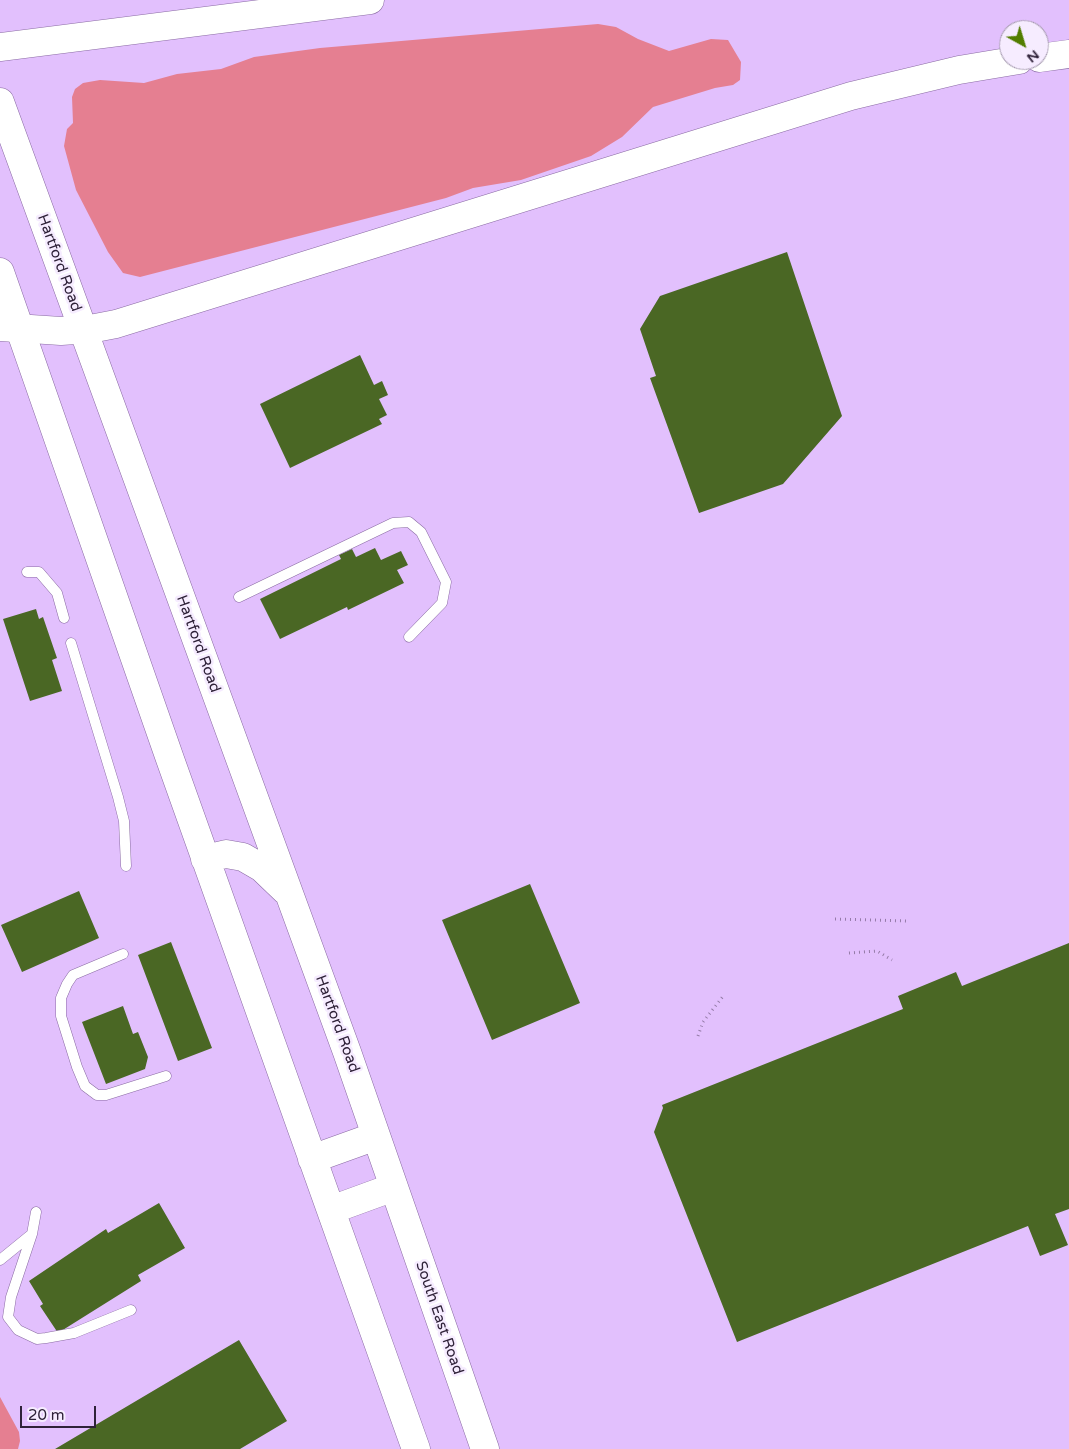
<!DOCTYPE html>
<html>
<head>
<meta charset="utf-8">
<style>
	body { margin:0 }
	#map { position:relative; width:1069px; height:1449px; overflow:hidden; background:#e2c0fd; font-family:"Varela Round",sans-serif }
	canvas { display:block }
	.north { position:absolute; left:999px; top:20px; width:50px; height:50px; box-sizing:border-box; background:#f6ecff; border:1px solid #a69bb0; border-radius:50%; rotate:141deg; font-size:14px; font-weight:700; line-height:20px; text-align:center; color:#2f2239 }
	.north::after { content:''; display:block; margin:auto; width:18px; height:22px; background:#527d00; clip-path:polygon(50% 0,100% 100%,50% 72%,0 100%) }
	.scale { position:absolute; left:20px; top:1406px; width:76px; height:22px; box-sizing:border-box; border:2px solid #2f2239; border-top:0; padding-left:6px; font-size:15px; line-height:18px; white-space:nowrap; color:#2f2239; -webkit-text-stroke:4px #f6ecff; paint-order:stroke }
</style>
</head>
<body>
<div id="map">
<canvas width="1069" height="1449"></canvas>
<div class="north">N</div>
<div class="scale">20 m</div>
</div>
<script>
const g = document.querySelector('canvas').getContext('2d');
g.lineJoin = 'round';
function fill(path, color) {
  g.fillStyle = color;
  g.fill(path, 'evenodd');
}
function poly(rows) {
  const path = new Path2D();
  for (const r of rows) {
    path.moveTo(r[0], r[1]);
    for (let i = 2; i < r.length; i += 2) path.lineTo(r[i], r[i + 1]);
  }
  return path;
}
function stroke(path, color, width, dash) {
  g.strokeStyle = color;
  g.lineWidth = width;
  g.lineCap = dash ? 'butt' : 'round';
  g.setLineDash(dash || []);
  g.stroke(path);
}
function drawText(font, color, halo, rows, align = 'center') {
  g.font = font + ' "Varela Round",sans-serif';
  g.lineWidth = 5;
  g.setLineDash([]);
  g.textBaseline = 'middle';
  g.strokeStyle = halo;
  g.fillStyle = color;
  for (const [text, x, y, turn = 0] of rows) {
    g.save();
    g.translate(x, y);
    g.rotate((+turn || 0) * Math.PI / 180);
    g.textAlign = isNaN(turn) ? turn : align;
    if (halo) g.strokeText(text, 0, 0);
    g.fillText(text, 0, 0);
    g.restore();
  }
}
fill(poly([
	[598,24,616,27,638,39,669,51,711,39,728,40,741,62,740,80,733,85,715,88,653,107,622,137,591,156,521,180,473,188,446,198,140,277,123,273,108,252,76,190,64,146,67,129,73,123,72,97,75,89,83,83,100,80,144,83,177,74,221,69,254,57,320,48],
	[0,1397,19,1432,20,1441,18,1449,0,1449]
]), '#e57f91');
fill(poly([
	[787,252,842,416,783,484,699,513,650,378,656,376,640,329,660,296],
	[360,355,374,385,382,381,388,395,379,399,387,415,379,419,382,424,290,468,260,404],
	[375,548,381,560,401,551,408,565,397,570,404,583,348,610,347,607,280,639,260,599,341,559,339,555,352,549,356,557],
	[36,609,39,619,43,617,57,658,52,660,62,691,30,701,3,619],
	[530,884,580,1003,492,1040,442,920],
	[79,891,99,938,22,972,1,925],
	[171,942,212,1048,178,1061,138,955],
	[1069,943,1069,1209,1055,1214,1068,1245,1040,1256,1028,1226,737,1342,654,1132,663,1108,662,1105,903,1009,898,996,956,972,962,986],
	[123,1006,133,1034,138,1032,148,1057,145,1069,106,1084,82,1022],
	[159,1203,185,1248,138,1275,141,1281,58,1333,40,1306,43,1304,29,1281,106,1229,108,1233],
	[239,1340,287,1421,240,1449,55,1449]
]), '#4a6724');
const lane = poly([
	[27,572,39,572,57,593,64,618],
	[239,597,393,523,409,522,421,532,446,582,442,603,409,637],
	[71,643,118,797,124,821,126,866],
	[123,954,73,975,67,984,61,998,61,1016,77,1067,85,1086,97,1095,106,1095,166,1076],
	[36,1212,32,1234,11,1297,8,1317,18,1330,37,1339,46,1338,74,1333,131,1310],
	[0,1260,32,1234]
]);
const secondary = poly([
	[0,102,347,1052,485,1449],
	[0,272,170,759,416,1449],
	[205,859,226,854,243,857,262,868,286,891],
	[312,1159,376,1136],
	[331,1210,394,1187]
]);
const highway = poly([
	[0,47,370,0],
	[1039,58,1069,54],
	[0,327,61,331,90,329,116,324,851,96,959,70,1019,60]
]);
stroke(lane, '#8a6ba3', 11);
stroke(secondary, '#8a6ba3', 29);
stroke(highway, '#8a6ba3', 29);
stroke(poly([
	[835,919,908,921],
	[849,953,877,951,892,960],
	[698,1036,703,1022,724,995]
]), '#957ca8', 3, [1, 4]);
stroke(lane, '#fff', 10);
stroke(secondary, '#fff', 28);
stroke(highway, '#fff', 28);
drawText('15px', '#2f2239', '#f6ecff', [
	["Hartford Road",59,263,70],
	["Hartford Road",198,644,70],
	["Hartford Road",337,1024,70],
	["South East Road",439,1318,71]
]);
</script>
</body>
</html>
